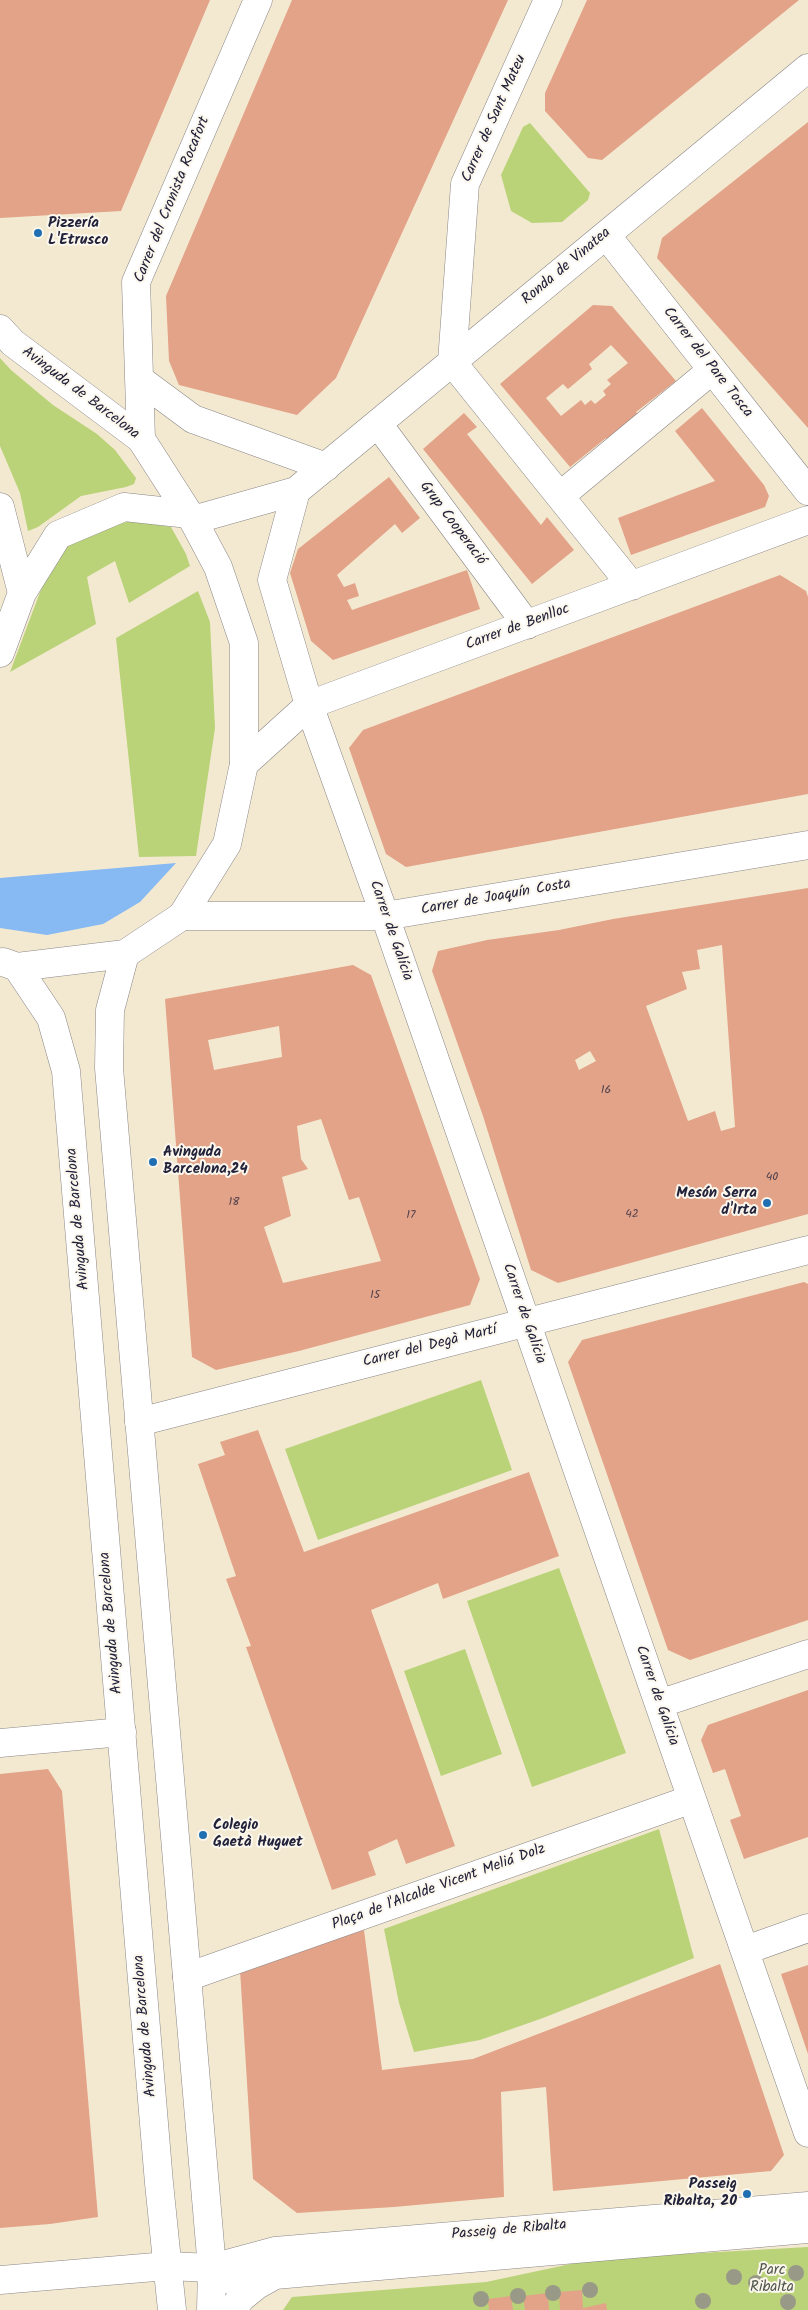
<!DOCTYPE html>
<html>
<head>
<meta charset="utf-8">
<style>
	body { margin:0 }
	canvas { display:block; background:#f3e9d1 }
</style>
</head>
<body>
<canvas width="808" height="2310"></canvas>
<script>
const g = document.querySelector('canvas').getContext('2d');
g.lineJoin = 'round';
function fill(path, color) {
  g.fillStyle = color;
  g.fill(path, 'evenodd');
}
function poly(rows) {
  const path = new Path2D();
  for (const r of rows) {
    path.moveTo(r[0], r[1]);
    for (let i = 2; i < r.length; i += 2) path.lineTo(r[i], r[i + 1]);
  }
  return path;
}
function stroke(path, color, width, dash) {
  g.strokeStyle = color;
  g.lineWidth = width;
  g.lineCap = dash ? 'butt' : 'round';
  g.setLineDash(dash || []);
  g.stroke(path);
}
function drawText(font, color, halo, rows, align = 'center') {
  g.font = font + ' Kalam,sans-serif';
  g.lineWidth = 4;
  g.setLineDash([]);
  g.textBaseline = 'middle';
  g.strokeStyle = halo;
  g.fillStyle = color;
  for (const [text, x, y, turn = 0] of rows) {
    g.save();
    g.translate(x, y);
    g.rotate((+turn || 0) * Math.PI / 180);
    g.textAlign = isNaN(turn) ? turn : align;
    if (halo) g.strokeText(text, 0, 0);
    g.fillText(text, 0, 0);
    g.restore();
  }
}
fill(poly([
	[530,123,590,193,588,200,562,222,532,223,511,211,501,175,523,127],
	[0,358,11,370,53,405,97,434,115,450,136,478,134,484,126,487,81,496,38,527,28,531,20,493,0,446],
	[130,521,171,527,186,554,190,566,129,603,115,561,87,577,96,624,10,672,54,555,85,534],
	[198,591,210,622,215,728,196,856,139,857,116,638],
	[481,1380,512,1470,318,1540,285,1449],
	[559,1568,626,1753,532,1787,467,1601],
	[465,1649,502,1754,441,1776,404,1671],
	[659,1829,694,1958,543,2018,480,2040,414,2052,399,2003,384,1929],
	[808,2247,808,2310,283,2310,292,2297,486,2282,594,2259]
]), '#bad378');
fill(poly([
	[176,863,140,902,103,924,47,935,0,928,0,878]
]), '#87b9f3');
fill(poly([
	[0,0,210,0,121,211,0,218],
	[292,0,508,0,336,378,297,415,179,385,169,361,166,296],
	[587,0,799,0,602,160,588,158,545,111,545,93],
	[808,122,808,428,657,258,662,238],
	[593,305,612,306,676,381,636,412,641,418,611,443,606,438,570,467,500,384],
	[611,345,628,363,607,380,611,384,603,391,606,395,595,404,591,400,585,405,581,400,561,416,546,398,563,384,568,389,592,369,589,364],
	[702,408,764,485,769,496,765,507,631,555,618,518,715,481,675,431],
	[464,413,477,427,467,434,541,525,547,517,574,550,532,584,423,449],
	[389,477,420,518,402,533,395,524,337,575,344,587,355,583,359,596,347,600,352,610,467,570,480,609,333,660,311,641,290,573,298,549],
	[780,575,806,591,808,597,808,794,406,867,386,854,349,748,363,730],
	[808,888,808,1214,558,1283,531,1270,483,1116,432,971,438,951,487,940,559,930,613,919],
	[722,945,735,1127,721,1131,715,1111,688,1121,646,1006,687,989,682,972,700,969,697,950],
	[590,1051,596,1061,579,1070,575,1060],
	[353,965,371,975,480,1279,470,1305,299,1351,216,1370,192,1357,165,999],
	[279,1026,282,1057,214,1070,208,1040],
	[321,1119,349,1200,359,1197,381,1261,283,1283,264,1227,291,1216,282,1177,308,1169,301,1159,297,1126],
	[804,1282,808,1284,808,1620,690,1660,668,1650,568,1362,582,1340],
	[258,1430,304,1552,529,1472,559,1556,443,1599,438,1583,371,1610,455,1846,406,1864,397,1839,368,1852,376,1875,332,1890,246,1647,251,1646,226,1579,236,1576,198,1464,225,1455,220,1442],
	[808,1690,808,1837,744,1859,730,1820,741,1816,725,1769,713,1773,701,1740,708,1725],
	[48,1769,62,1791,98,2217,50,2224,0,2228,0,1774],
	[364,1930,382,2070,473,2059,720,1964,784,2155,771,2171,553,2191,546,2087,501,2092,504,2197,394,2207,297,2213,253,2179,240,1970],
	[808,1965,808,2054,781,1974],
	[582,2290,583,2308,606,2303,607,2310,560,2310,559,2292],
	[548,2293,549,2310,525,2310,523,2296],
	[511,2296,513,2310,489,2310,488,2299]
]), '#e3a388');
const minor = poly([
	[548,0,465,184,452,362,632,586],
	[606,235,808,491],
	[139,379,193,419,326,467],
	[378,424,527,625],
	[141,439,136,282,258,0],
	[296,491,272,580,309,705,385,916,808,2133],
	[560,496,712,370],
	[189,514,193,520,296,491,808,68],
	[244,764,309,705,808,520],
	[182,916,385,916,808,845],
	[139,1422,808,1250],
	[659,1704,808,1654],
	[0,1743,122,1732],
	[746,1950,808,1928],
	[187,1977,692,1799],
	[0,2280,167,2266,212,2268,275,2251,808,2206],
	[217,2280,808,2229],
	[232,2310,241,2298,257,2285,275,2275]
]);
const major = poly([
	[0,329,13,343,141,439,189,514],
	[0,507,22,593],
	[0,653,22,593,58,535,124,507,189,514],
	[125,954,110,1010,109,1068,212,2268,211,2310],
	[3,962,17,967,125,954,182,916,227,844,244,764,244,643,218,567,193,520],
	[17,967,51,1018,66,1071,159,2183,172,2310]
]);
stroke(minor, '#8a8686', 29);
stroke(major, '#8a8686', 29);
stroke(minor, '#fff', 28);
stroke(major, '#fff', 28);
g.fillStyle = '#998';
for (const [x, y] of [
	[796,2273],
	[734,2277],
	[756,2283],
	[590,2290],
	[553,2293],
	[518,2296],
	[481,2299],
	[703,2301],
	[788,2302]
]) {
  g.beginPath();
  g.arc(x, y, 8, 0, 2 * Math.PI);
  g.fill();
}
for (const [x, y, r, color] of [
	[38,233,5,"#1f6fb2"],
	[153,1162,5,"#1f6fb2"],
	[767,1203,5,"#1f6fb2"],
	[203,1835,5,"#1f6fb2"],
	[747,2194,5,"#1f6fb2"]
]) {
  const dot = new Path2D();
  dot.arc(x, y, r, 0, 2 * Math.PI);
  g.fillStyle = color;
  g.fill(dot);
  stroke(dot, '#fbf7ec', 2);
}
drawText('12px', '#52424e', null, [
	["16",606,1091],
	["40",772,1178],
	["18",234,1203],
	["42",632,1215],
	["17",411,1216],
	["15",375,1296]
]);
drawText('15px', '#22223b', '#fbf7ec', [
	["Carrer de Sant Mateu",495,119,-66],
	["Carrer del Cronista Rocafort",173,200,-68],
	["Ronda de Vinatea",567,267,-40],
	["Carrer del Pare Tosca",707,363,52],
	["Avinguda de Barcelona",80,394,37],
	["Grup Cooperació",452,524,53],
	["Carrer de Benlloc",518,628,-20],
	["Carrer de Joaquín Costa",496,898,-10],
	["Carrer de Galícia",390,931,71],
	["Avinguda de Barcelona",79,1219,-95],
	["Carrer de Galícia",523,1314,71],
	["Carrer del Degà Martí",430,1347,-14],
	["Avinguda de Barcelona",112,1623,-95],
	["Carrer de Galícia",656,1696,71],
	["Plaça de l'Alcalde Vicent Meliá Dolz",439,1888,-20],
	["Avinguda de Barcelona",146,2026,-95],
	["Passeig de Ribalta",509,2231,-5]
]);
drawText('bold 15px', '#22223b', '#fbf7ec', [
	["Pizzería",48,224],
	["L'Etrusco",48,241],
	["Avinguda",163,1153],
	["Barcelona,24",163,1170],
	["Mesón Serra",757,1194,"right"],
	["d'Irta",757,1211,"right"],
	["Colegio",213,1826],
	["Gaetà Huguet",213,1843],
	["Passeig",737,2185,"right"],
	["Ribalta, 20",737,2202,"right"]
], 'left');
drawText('15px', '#50574d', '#fbf7ec', [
	["Parc",772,2271],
	["Ribalta",772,2288]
]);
</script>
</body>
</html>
